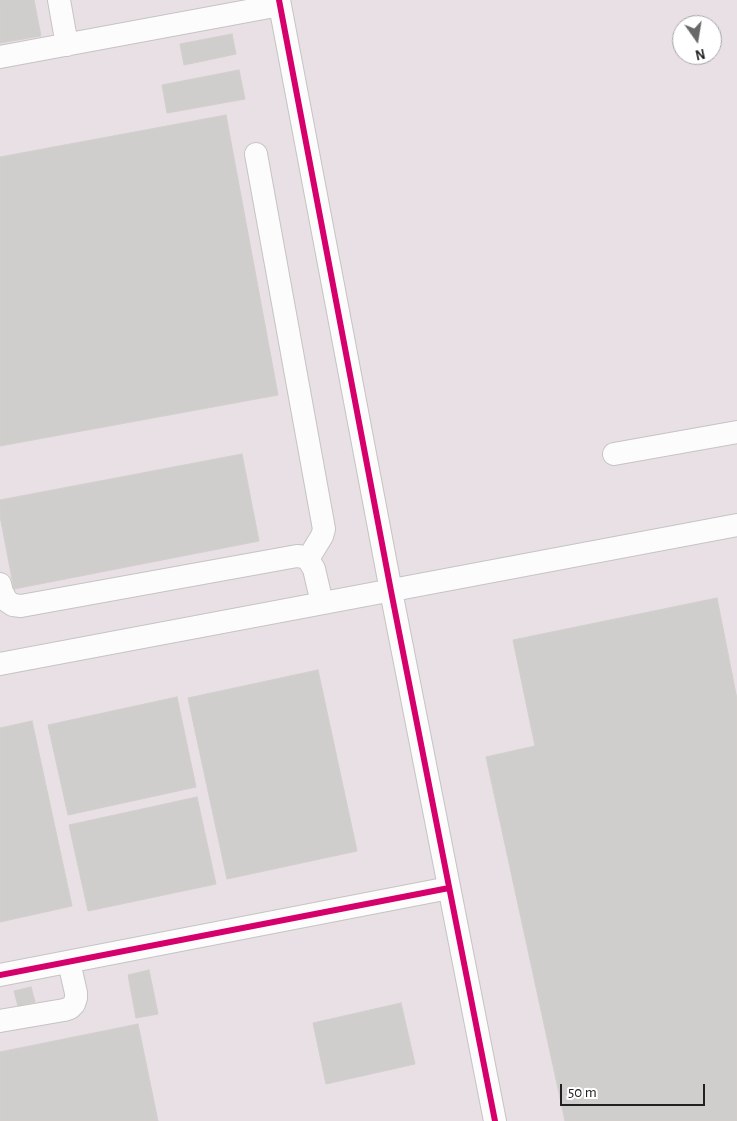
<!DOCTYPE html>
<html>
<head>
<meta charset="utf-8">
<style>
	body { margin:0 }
	#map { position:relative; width:737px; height:1121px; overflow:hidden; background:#efedea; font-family:"Alegreya Sans",sans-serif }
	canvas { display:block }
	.north { position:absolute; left:672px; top:15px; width:50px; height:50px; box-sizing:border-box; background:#fff; border:1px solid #a6a6a6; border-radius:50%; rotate:167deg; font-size:14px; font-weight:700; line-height:20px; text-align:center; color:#212121 }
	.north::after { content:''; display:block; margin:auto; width:18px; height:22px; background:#696867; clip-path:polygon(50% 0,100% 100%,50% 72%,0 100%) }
	.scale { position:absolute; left:560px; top:1084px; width:145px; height:22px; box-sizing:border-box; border:2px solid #212121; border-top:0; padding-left:6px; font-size:15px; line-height:18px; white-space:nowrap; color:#212121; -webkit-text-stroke:4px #fff; paint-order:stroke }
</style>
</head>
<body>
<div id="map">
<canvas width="737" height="1121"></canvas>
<div class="north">N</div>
<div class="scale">50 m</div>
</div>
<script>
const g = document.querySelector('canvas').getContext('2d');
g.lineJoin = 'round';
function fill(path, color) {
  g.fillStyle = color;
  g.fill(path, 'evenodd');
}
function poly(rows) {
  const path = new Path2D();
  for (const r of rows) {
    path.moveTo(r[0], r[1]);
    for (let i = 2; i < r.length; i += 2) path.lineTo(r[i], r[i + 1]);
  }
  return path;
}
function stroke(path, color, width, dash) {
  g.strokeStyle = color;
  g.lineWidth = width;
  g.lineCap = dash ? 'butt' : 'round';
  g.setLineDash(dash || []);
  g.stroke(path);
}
fill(poly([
	[0,0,737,0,737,1121,0,1121],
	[682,25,712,25,712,55,682,55]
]), '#e8e0e4');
const building = poly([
	[0,0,34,0,41,36,0,43,0,0],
	[232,34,236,54,184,65,180,44,232,34],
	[239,70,245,99,167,113,162,85,239,70],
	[226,115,278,395,0,446,0,157,226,115],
	[242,454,259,541,14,589,0,516,0,500,242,454],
	[717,598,737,699,737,1121,565,1121,486,757,535,746,513,640,717,598],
	[318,670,357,851,227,879,188,698,318,670],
	[177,697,196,787,68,815,48,725,177,697],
	[32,721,72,906,0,922,0,728,32,721],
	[197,797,216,884,88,911,69,825,197,797],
	[149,970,158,1014,136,1018,128,975,149,970],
	[31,987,35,1002,18,1006,14,991,31,987],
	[401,1003,415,1064,326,1084,313,1023,401,1003],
	[138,1024,158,1121,0,1121,0,1052,138,1024]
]);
fill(building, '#d0cecc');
stroke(building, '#d2cfcc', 1);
const minor = poly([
	[59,0,67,45],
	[279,0,391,591,495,1121],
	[0,57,280,5],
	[256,154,324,529,322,536,308,559],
	[614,454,737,432],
	[0,584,2,592,7,601,13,605,21,606,297,556,304,557,308,559,314,569,322,603],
	[0,664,737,525],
	[0,975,449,888],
	[0,1021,64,1010,70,1008,74,1004,76,998,76,993,69,962]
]);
stroke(minor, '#c5c4c2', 24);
stroke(minor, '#fdfcfc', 22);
stroke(poly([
	[279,0,391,591,495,1121],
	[0,975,449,888]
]), '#d6006c', 6);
</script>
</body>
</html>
